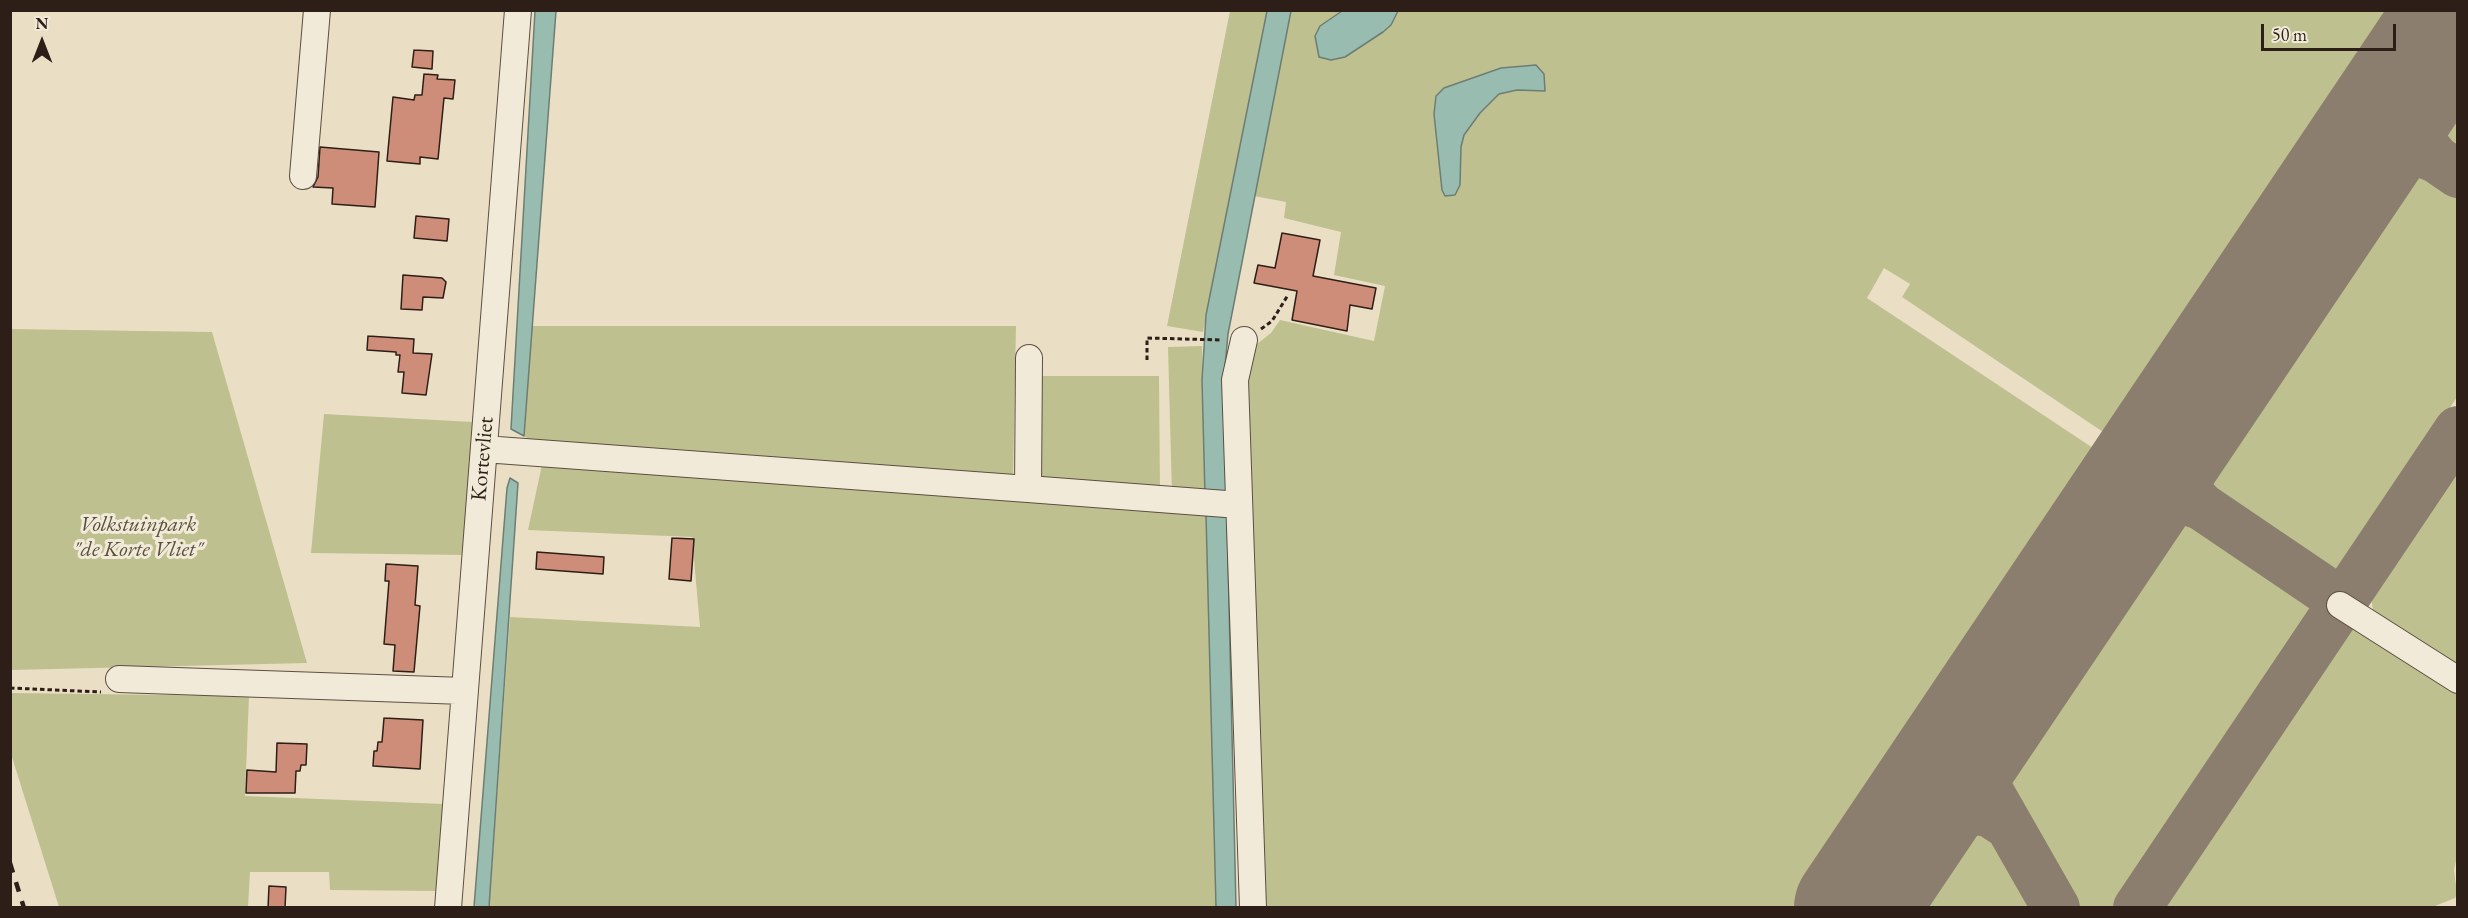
<!DOCTYPE html>
<html>
<head>
<meta charset="utf-8">
<style>
	body { margin:0 }
	#map { position:relative; width:2468px; height:918px; overflow:hidden; background:#eadfc5; font-family:"EB Garamond",serif }
	canvas { display:block }
	.frame { position:absolute; inset:0; border:12px solid #2d1e17; pointer-events:none }
	.north { position:absolute; left:12px; top:12px; width:60px; height:60px; -webkit-text-stroke:4px #f1ead9; paint-order:stroke; rotate:0deg; font-size:16px; font-weight:700; line-height:24px; text-align:center; color:#2d1e17 }
	.north::after { content:''; display:block; margin:auto; width:21px; height:27px; background:#2d1e17; clip-path:polygon(50% 0,100% 100%,50% 72%,0 100%) }
	.scale { position:absolute; left:2261px; top:24px; width:135px; height:27px; box-sizing:border-box; border:3px solid #2d1e17; border-top:0; padding-left:8px; font-size:18px; line-height:21px; white-space:nowrap; color:#2d1e17; -webkit-text-stroke:4px #f1ead9; paint-order:stroke }
</style>
</head>
<body>
<div id="map">
<canvas width="2468" height="918"></canvas>
<div class="frame"></div>
<div class="north">N</div>
<div class="scale">50 m</div>
</div>
<script>
const g = document.querySelector('canvas').getContext('2d');
g.lineJoin = 'round';
function fill(path, color) {
  g.fillStyle = color;
  g.fill(path, 'evenodd');
}
function poly(rows) {
  const path = new Path2D();
  for (const r of rows) {
    path.moveTo(r[0], r[1]);
    for (let i = 2; i < r.length; i += 2) path.lineTo(r[i], r[i + 1]);
  }
  return path;
}
function stroke(path, color, width, dash) {
  g.strokeStyle = color;
  g.lineWidth = width;
  g.lineCap = dash ? 'butt' : 'round';
  g.setLineDash(dash || []);
  g.stroke(path);
}
function drawText(font, color, halo, rows, align = 'center') {
  g.font = font + ' "EB Garamond",serif';
  g.lineWidth = 6;
  g.setLineDash([]);
  g.textBaseline = 'middle';
  g.strokeStyle = halo;
  g.fillStyle = color;
  for (const [text, x, y, turn = 0] of rows) {
    g.save();
    g.translate(x, y);
    g.rotate((+turn || 0) * Math.PI / 180);
    g.textAlign = isNaN(turn) ? turn : align;
    if (halo) g.strokeText(text, 0, 0);
    g.fillText(text, 0, 0);
    g.restore();
  }
}
fill(poly([
	[1230,11,1267,11,1203,332,1167,326],
	[1280,11,2406,11,2118,442,1902,297,1910,284,1884,268,1867,298,2108,458,1804,907,1255,907,1247,376,1253,347,1271,333,1280,320,1374,341,1385,286,1334,275,1341,232,1284,218,1286,202,1254,196],
	[2457,91,2457,155,2446,144,2441,130,2442,114],
	[2422,175,2457,196,2457,397,2346,566,2336,574,2325,573,2209,497,2204,488,2205,464,2401,178],
	[530,326,1016,326,1013,477,541,448,524,436],
	[10,329,212,332,307,663,11,670],
	[1202,346,1205,496,1172,495,1168,347],
	[1042,376,1159,376,1160,491,1038,485],
	[324,414,473,422,463,555,311,553],
	[2457,458,2457,669,2373,612,2371,594,2377,578],
	[543,460,1206,515,1216,907,489,908,510,617,700,627,692,537,528,530],
	[2191,516,2311,597,2313,612,2311,619,2116,907,2076,907,2010,797,2003,779,2005,761,2167,523],
	[2354,629,2457,687,2458,851,2454,870,2457,894,2455,898,2430,908,2156,908,2338,634],
	[10,693,249,696,245,796,444,804,437,891,330,890,329,872,250,872,248,907,59,907,11,754],
	[1977,832,1997,841,2038,907,1908,907,1948,849,1962,837]
]), '#bfc08f');
const water = poly([
	[535,11,556,11,524,436,511,429,535,11],
	[1267,11,1291,11,1228,334,1225,367,1227,492,1205,496,1202,380,1206,315,1267,11],
	[1342,11,1342,10,1398,11,1391,25,1383,32,1345,57,1331,60,1319,57,1315,36,1320,26,1342,11],
	[1536,65,1544,74,1545,91,1517,90,1499,94,1480,113,1464,135,1461,147,1460,185,1455,195,1445,196,1442,190,1434,114,1436,96,1444,88,1501,68,1536,65],
	[510,478,518,483,489,907,474,907,507,488,510,478],
	[1206,515,1227,517,1236,907,1216,907,1206,515]
]);
fill(water, '#98bdb0');
stroke(water, '#6d7d73', 1.5);
stroke(poly([
	[2424,61,2411,89,2409,112,2415,134,2436,159],
	[2339,186,2361,163,2391,151,2416,151,2436,159,2458,174],
	[2191,407,2176,444,2177,470,2186,490,2201,506,2322,588],
	[2111,526,2125,513,2149,500,2178,498,2201,506],
	[1987,710,1976,745,1977,762,1983,780,2056,908],
	[1903,835,1926,816,1948,808,1989,813,2009,826],
	[2137,908,2458,430]
]), '#8c7e6e', 48);
stroke(poly([
	[1855,908,2458,11]
]), '#8c7e6e', 122);
const building = poly([
	[414,50,433,51,432,69,412,67,414,50],
	[424,74,438,75,437,79,455,80,453,99,444,98,438,159,420,157,420,164,387,161,393,97,414,100,415,95,422,95,424,74],
	[320,147,379,152,375,207,332,204,333,188,313,187,318,177,320,147],
	[416,216,449,219,447,241,414,238,416,216],
	[1282,233,1320,240,1313,276,1376,288,1372,309,1350,305,1347,331,1292,320,1297,291,1254,283,1258,265,1275,268,1282,233],
	[403,275,442,278,446,282,443,298,423,297,422,310,401,309,403,275],
	[368,336,414,339,413,353,432,354,426,395,402,393,404,372,398,372,400,355,396,355,396,352,367,350,368,336],
	[672,538,694,539,691,581,669,579,672,538],
	[537,552,604,557,603,574,536,569,537,552],
	[386,564,418,566,415,605,420,606,414,672,393,671,395,645,384,644,389,581,385,581,386,564],
	[384,718,423,720,420,769,373,766,374,751,377,751,378,742,382,742,384,718],
	[277,743,307,744,306,765,301,765,300,771,296,771,295,793,246,793,247,770,276,772,277,743],
	[269,886,286,887,285,908,268,908,269,886]
]);
fill(building, '#ce8d78');
stroke(building, '#2d1e17', 1.5);
const minor = poly([
	[303,176,317,10],
	[1244,340,1235,380,1253,908],
	[484,449,1028,489,1029,358],
	[1028,489,1239,505],
	[2340,605,2458,680],
	[119,679,464,691],
	[448,908,518,10]
]);
stroke(minor, '#5c4e42', 28);
stroke(poly([
	[1261,329,1272,321,1288,295],
	[1147,360,1147,338,1222,340],
	[10,688,101,692]
]), '#2d1e17', 3, [4.5, 3]);
stroke(minor, '#f1ead9', 26);
stroke(poly([
	[10,863,24,908]
]), '#2d1e17', 4.5, [10, 10]);
drawText('22px', '#2d1e17', '#f1ead9', [
	["Kortevliet",483,459,-85]
]);
drawText('italic 22px', '#594f3b', '#f1ead9', [
	["Volkstuinpark",138,525],
	["\"de Korte Vliet\"",138,550]
]);
</script>
</body>
</html>
